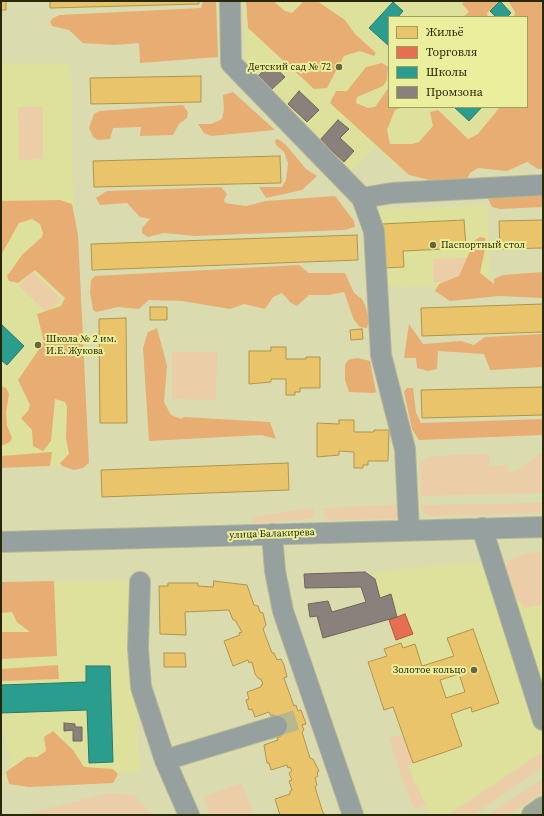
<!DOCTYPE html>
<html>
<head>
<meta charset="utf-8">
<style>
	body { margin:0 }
	#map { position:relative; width:544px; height:816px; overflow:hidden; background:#dadcb0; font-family:"Source Serif 4",serif }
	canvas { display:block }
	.frame { position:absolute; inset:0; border:2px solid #272805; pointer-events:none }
	.legend { position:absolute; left:388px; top:16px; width:140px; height:92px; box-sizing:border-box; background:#ebef9d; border:1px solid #9d9f60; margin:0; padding:5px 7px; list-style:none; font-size:12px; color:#272805 }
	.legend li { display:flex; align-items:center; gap:8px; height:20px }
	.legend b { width:20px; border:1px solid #9d9f60 }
</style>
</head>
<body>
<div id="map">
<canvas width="544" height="816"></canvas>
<div class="frame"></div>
<ul class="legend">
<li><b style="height:11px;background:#e9c46a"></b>Жильё</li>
<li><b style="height:11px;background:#e76f51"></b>Торговля</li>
<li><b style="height:11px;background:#2a9d8f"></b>Школы</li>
<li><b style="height:11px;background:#8a817c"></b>Промзона</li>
</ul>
</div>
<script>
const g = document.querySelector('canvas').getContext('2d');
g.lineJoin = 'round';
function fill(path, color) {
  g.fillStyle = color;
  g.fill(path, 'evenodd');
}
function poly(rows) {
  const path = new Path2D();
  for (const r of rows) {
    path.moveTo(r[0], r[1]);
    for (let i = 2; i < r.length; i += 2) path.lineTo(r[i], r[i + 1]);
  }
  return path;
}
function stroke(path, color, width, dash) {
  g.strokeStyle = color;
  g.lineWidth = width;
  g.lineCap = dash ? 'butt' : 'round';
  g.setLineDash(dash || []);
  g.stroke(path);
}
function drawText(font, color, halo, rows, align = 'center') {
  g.font = font + ' "Source Serif 4",serif';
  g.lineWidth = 4;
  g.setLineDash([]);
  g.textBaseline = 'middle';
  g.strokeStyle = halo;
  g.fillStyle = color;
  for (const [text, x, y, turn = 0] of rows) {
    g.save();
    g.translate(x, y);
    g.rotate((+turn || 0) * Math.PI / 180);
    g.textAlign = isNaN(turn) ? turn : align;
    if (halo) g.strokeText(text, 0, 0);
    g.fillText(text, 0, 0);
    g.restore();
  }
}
fill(poly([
	[244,1,524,1,523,17,389,17,389,107,520,107,518,161,396,166,375,147,349,173,246,67],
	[71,63,77,465,1,468,1,64],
	[487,205,490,286,390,287,381,276,377,210],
	[508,561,504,573,525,608,543,604,543,751,448,815,430,815,407,765,413,763,394,707,384,710,368,662,386,656,384,649,397,644,389,620,397,617,391,595,380,598,372,572,479,562],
	[128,581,140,772,13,781,5,731,1,731,1,582]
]), '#dee19b');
fill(poly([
	[18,107,43,107,43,159,19,160],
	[471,258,472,281,434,282,433,259],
	[33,272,61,299,47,313,19,286],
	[172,352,217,352,216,400,172,399],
	[540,453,543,453,543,493,421,496,420,462,432,456,489,454,490,466,509,465,508,472,517,471],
	[543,503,543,513,427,516,422,511,420,505],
	[406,504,406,512,394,519,329,520,324,515,323,508],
	[314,508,315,515,310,519,253,523,253,517],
	[543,552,543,604,525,608,509,591,504,573,508,561,526,553],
	[403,734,413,763,407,766,426,805,415,810,405,788,389,738],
	[541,753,543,767,474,815,448,815],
	[543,778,543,792,509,815,489,815],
	[241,783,253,810,247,815,210,815,203,797],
	[109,793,134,795,153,815,22,815]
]), '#ebcda7');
fill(poly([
	[203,1,216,1,218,57,140,63,139,43,115,45,83,43,69,30,52,26,50,22,53,18,60,15,201,8],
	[246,1,273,1,285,11,292,13,303,2,317,1,345,20,355,34,376,53,374,56,360,51,344,56,327,88,314,89,248,28],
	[464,1,499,1,487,13,488,17,463,17,469,12,462,4],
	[508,1,543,1,542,169,538,169,527,162,507,171,478,168,470,173,466,182,445,184,409,175,330,103,336,91,347,91,366,67,382,63,388,67,387,80,383,86,357,97,356,103,368,108,375,107,389,87,389,107,403,107,395,110,387,130,390,144,412,144,419,142,433,126,430,112,438,110,468,139,478,134,500,107,527,107,527,17,514,17,515,12],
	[233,92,275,130,211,136,204,133,198,124,211,124,222,119,224,110,223,95],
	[183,105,188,112,187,118,179,124,173,135,140,136,141,127,113,128,110,139,98,140,93,137,89,128,94,114,100,111],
	[278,139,286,145,306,169,317,176,302,190,266,198,259,187,282,187,286,180,288,163,284,152,276,145,275,140],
	[221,187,227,194,224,200,225,203,246,206,266,201,335,196,354,221,355,227,345,230,195,236,164,233,148,237,142,233,142,228,150,219,140,217,127,203,100,205,96,198,107,191],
	[543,189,543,207,500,209,492,207,488,199,496,190],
	[60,200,72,204,78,235,89,463,83,468,74,470,62,466,60,463,69,454,66,438,67,407,65,402,55,399,51,441,43,451,33,446,32,430,21,418,28,411,30,405,18,380,44,342,37,314,61,306,65,298,35,270,18,283,9,281,7,276,22,255,42,237,43,233,40,224,32,219,19,223,1,255,1,201],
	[480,237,485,238,486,244,480,273,494,284,494,279,503,275,543,272,543,298,499,296,450,301,435,291,439,284,459,276,475,240],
	[299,265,309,273,345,273,354,293,362,299,365,305,369,320,367,328,360,327,354,320,344,292,329,295,309,295,297,306,291,303,282,293,273,297,265,309,244,304,230,309,182,301,149,300,139,309,118,307,96,312,93,310,90,292,91,280,95,276],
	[409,324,423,344,461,341,474,345,485,337,543,334,543,367,490,370,484,354,438,351,437,369,428,371,417,368,416,358,404,358],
	[157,328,167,366,164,402,171,415,181,419,184,417,270,422,276,439,262,435,149,441,143,348,148,332],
	[357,358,370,361,376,392,374,393,349,392,345,380,345,365,348,360],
	[1,386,6,388,9,394,6,413,7,426,12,438,10,442,1,446],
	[407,388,413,388,416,413,421,423,543,419,543,435,419,440,412,429,404,392],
	[52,452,50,466,1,468,1,456],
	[54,581,57,656,1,659,1,632,30,632,17,622,12,612,1,613,1,582],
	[58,665,59,679,1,681,1,669],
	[53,731,73,750,84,767,113,769,118,774,113,783,29,787,9,784,6,772,27,757,37,757,46,751,44,737]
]), '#e7ad73');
const homes = poly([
	[1,1,6,1,6,10,1,10,1,1],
	[50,1,199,1,199,4,50,8,50,1],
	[201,76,201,102,91,104,90,78,201,76],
	[280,156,281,183,94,187,93,161,280,156],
	[464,220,466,248,403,251,404,267,383,268,381,224,464,220],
	[543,220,543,248,500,249,499,221,543,220],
	[357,235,358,260,92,270,91,244,357,235],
	[543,304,543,332,422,336,421,308,543,304],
	[150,307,167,307,167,320,150,320,150,307],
	[126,318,127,423,100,423,99,319,126,318],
	[362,329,363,339,351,340,350,330,362,329],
	[271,347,286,347,286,359,306,359,306,357,320,357,320,388,300,388,300,392,295,392,295,395,286,395,286,379,271,379,271,382,249,384,249,351,271,351,271,347],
	[543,387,543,415,422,418,421,390,543,387],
	[339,420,354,420,354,432,374,432,374,430,389,430,388,461,368,461,368,465,363,465,363,468,354,468,354,452,339,451,339,455,317,457,317,423,339,424,339,420],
	[288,463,289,490,102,497,101,470,288,463],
	[214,581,247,585,254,605,258,606,260,612,263,613,266,625,263,629,272,653,274,653,277,660,281,659,284,665,287,677,284,678,294,706,296,705,298,711,301,710,306,724,302,725,304,730,302,732,310,758,313,759,319,771,317,772,318,776,315,778,317,785,315,787,323,813,326,815,280,815,275,799,290,794,290,791,292,790,289,781,292,780,289,773,292,771,290,767,288,768,287,765,271,770,269,763,267,763,264,745,278,740,277,738,281,736,274,715,271,716,269,712,255,717,252,709,249,710,246,700,249,699,247,692,261,687,261,685,263,684,261,679,259,679,255,674,252,662,249,663,248,660,233,666,224,641,240,635,239,633,242,632,235,620,233,620,229,610,185,612,186,635,160,634,159,586,168,586,168,583,198,583,198,586,213,587,214,581],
	[473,629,499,703,472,712,471,707,451,714,462,746,413,763,393,707,384,710,368,662,387,656,384,649,401,643,403,648,415,644,422,666,454,656,447,638,473,629],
	[459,674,465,692,446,698,440,680,459,674],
	[164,653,185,653,186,667,164,667,164,653]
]);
fill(homes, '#e9c46a');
stroke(homes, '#af954c', 1);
const shops = poly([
	[405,614,413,634,396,640,389,620,405,614]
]);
fill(shops, '#e76f51');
stroke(shops, '#ad5a3a', 1);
const schools = poly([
	[500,1,511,13,507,17,496,17,490,11,500,1],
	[393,2,403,11,398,17,389,17,389,46,369,28,393,2],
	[454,107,482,107,469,121,454,107],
	[1,324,24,346,7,365,1,360,1,324],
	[86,666,110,666,113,762,89,763,87,710,1,713,1,685,86,682,86,666]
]);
fill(schools, '#2a9d8f');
stroke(schools, '#297a66', 1);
const industry = poly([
	[271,64,285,77,271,90,258,76,271,64],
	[299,91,319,110,307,122,288,104,299,91],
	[338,120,349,129,340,138,354,151,344,162,320,140,338,120],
	[365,572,375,579,380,598,391,594,397,617,323,638,317,616,310,617,308,604,328,601,332,612,366,602,361,587,305,588,304,574,365,572],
	[64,723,75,724,75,727,82,727,82,741,73,741,73,730,64,731,64,723]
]);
fill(industry, '#8a817c');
stroke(industry, '#6c6658', 1);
stroke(poly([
	[277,726,303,718]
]), '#b6b88e', 20, [20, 10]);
const minor = poly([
	[230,1,231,63,362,198,374,231,381,355,405,449,409,530],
	[362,198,392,193,543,185],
	[482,528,543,720],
	[272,534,275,571,283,611,353,815],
	[1,542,543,527],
	[140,582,138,648,141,687,165,760,189,815],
	[165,760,277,726]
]);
const major = poly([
	[533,815,543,808]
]);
stroke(minor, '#b6b894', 22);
stroke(major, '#b6b894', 24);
stroke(minor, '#95a09f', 20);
stroke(major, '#9ba696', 22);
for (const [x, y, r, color] of [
	[339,67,4,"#666741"],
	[433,245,4,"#666741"],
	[38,345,4,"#666741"],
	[474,670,4,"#666741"]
]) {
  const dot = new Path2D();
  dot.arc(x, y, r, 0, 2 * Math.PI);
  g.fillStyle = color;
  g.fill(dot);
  stroke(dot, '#ebef9d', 1.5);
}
drawText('10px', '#272805', '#ebef9d', [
	["Детский сад № 72",331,67],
	["Паспортный стол",441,245,"left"],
	["Школа № 2 им.",46,339,"left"],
	["И.Е. Жукова",46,351,"left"],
	["Золотое кольцо",466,670]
], 'right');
drawText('10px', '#272805', '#ebef9d', [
	["улица Балакирева",272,534,-2]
]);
</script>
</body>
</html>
